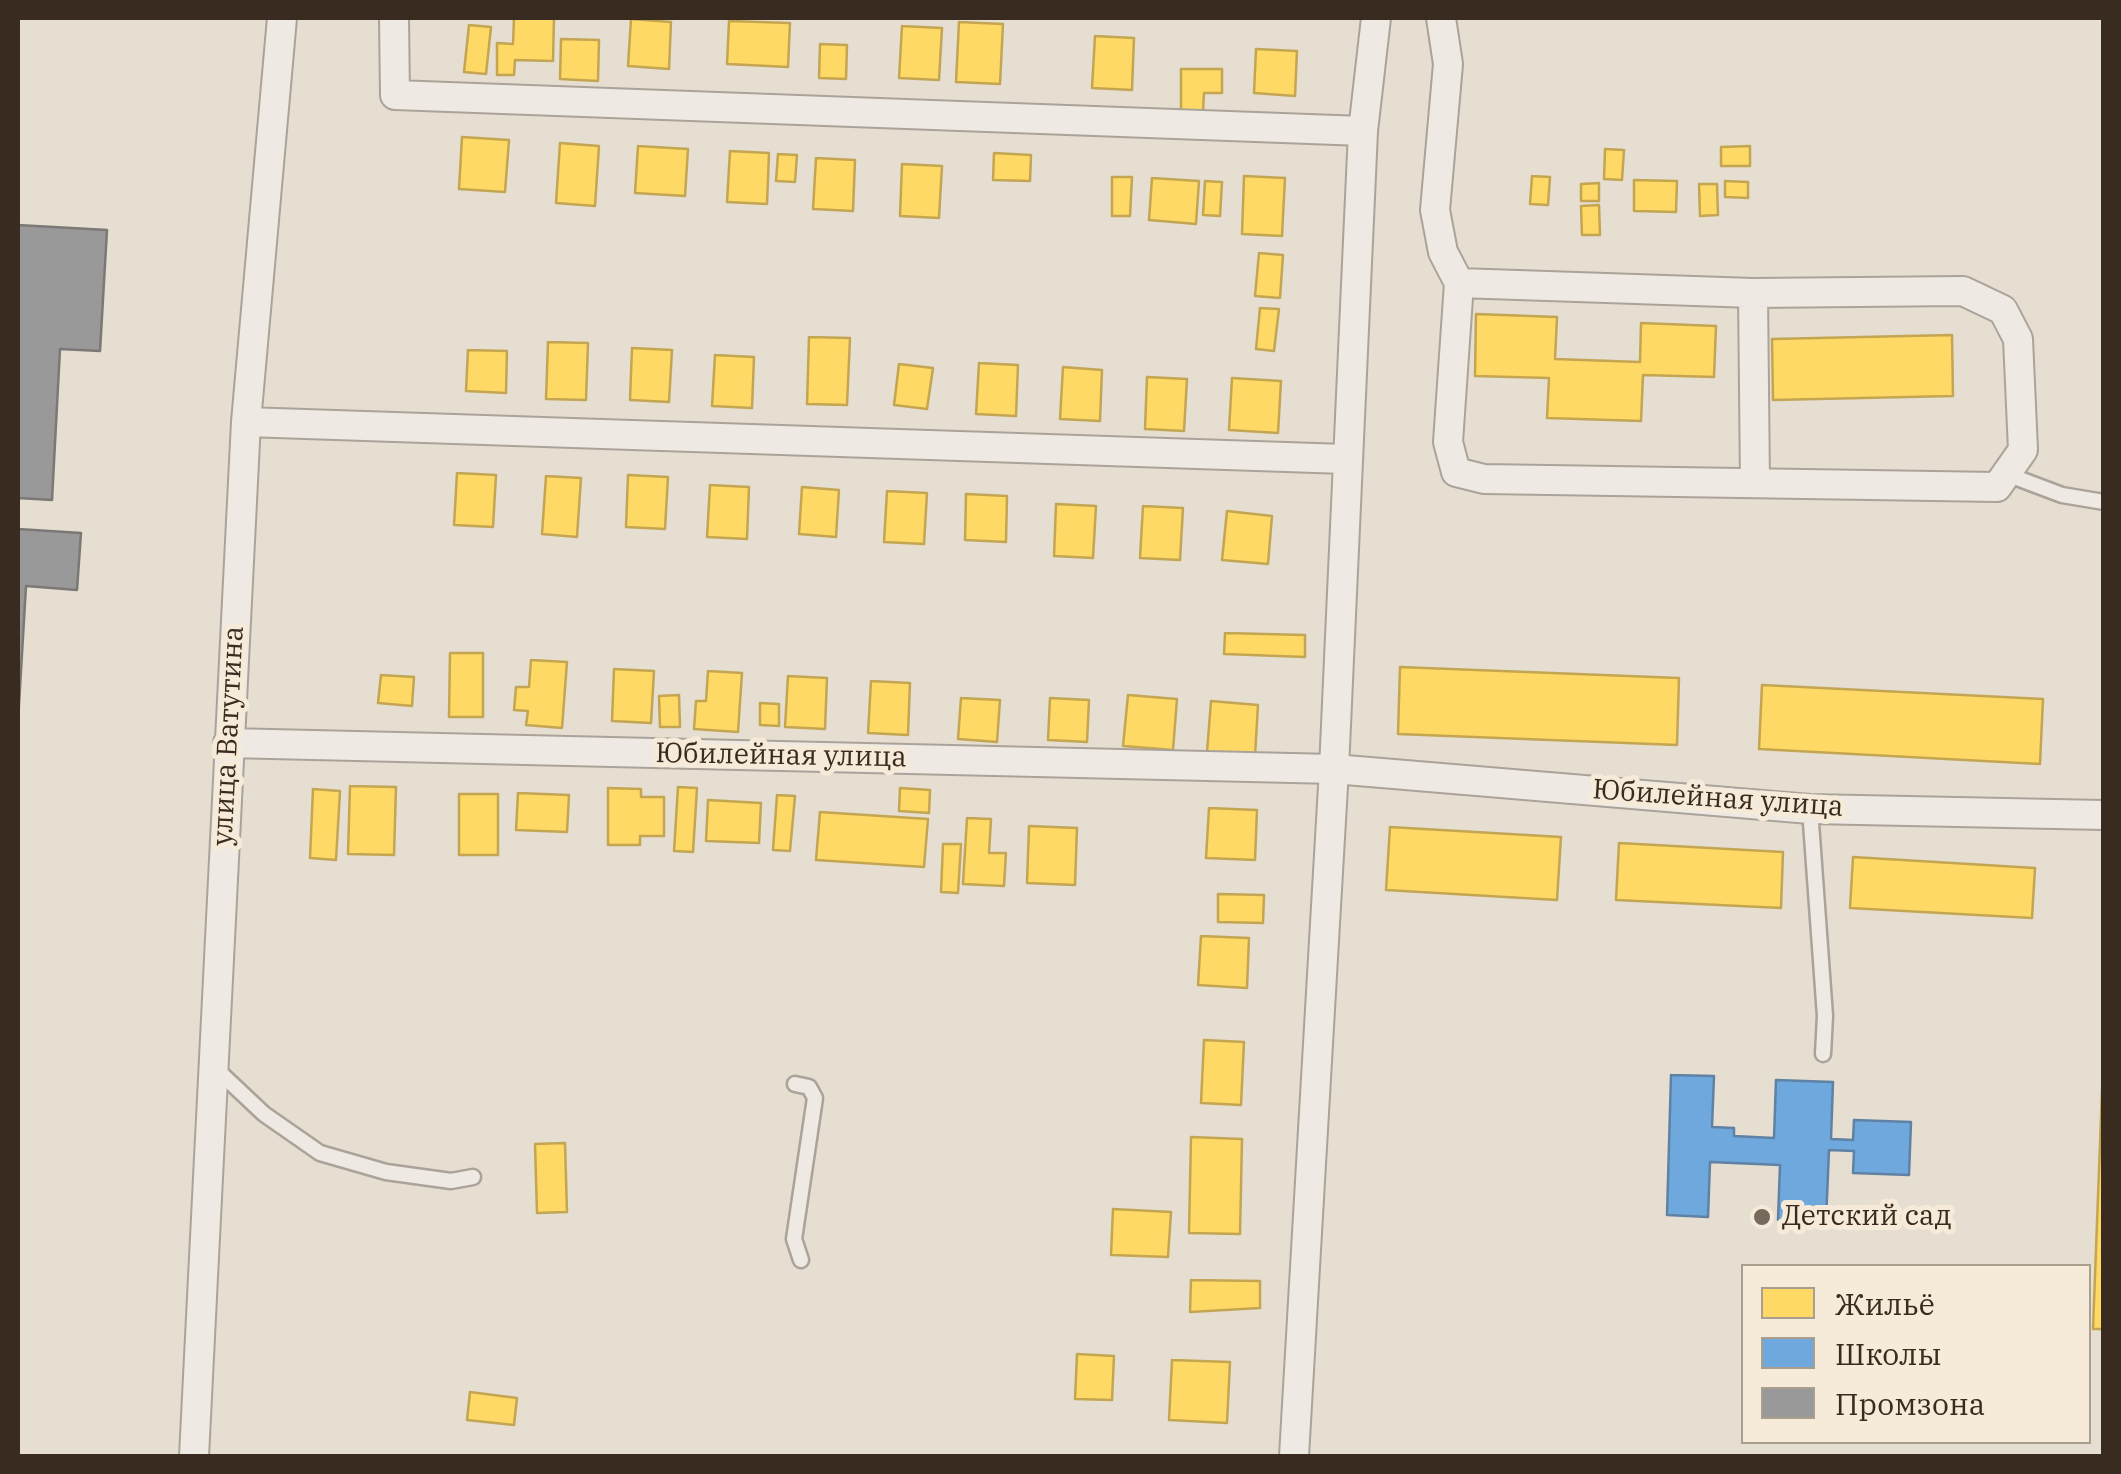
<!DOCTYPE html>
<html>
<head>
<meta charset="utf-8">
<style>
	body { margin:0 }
	#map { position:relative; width:2121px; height:1474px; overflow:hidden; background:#e5ded1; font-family:"IBM Plex Serif",serif }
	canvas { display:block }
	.frame { position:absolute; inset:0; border:20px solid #3a2b21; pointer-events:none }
	.legend { position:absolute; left:1741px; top:1264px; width:350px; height:180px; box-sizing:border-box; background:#f5ebd8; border:2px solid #aa9e8f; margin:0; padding:12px 18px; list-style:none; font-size:30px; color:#3a2b21 }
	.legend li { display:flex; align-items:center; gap:20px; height:50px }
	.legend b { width:50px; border:2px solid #aa9e8f }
</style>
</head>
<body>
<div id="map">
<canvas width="2121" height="1474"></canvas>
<div class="frame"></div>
<ul class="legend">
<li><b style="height:28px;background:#ffd966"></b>Жильё</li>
<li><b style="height:28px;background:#6fa8dc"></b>Школы</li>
<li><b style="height:28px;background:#999"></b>Промзона</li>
</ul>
</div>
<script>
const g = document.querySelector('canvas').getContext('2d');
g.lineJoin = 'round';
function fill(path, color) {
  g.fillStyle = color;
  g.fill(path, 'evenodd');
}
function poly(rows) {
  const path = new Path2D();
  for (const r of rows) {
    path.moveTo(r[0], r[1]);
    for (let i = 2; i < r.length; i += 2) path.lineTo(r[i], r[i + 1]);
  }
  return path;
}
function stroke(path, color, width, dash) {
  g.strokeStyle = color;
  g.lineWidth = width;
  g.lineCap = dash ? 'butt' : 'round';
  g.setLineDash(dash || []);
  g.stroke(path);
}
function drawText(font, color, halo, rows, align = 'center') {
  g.font = font + ' "IBM Plex Serif",serif';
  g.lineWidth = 10;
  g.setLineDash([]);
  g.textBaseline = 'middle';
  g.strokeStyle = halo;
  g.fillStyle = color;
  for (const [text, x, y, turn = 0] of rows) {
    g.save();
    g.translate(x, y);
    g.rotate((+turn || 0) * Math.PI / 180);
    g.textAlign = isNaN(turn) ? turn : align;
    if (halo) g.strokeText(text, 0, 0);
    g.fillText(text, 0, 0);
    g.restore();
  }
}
const homes = poly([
	[514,18,554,18,553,61,515,60,514,75,497,75,497,43,513,44,514,18],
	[631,19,671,22,669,69,628,66,631,19],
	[729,21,790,23,788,67,727,64,729,21],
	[959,22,1003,24,1000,84,956,82,959,22],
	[469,25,491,27,486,74,464,72,469,25],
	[902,26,942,28,939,80,899,78,902,26],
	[1095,36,1134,38,1132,90,1092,88,1095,36],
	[561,39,599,40,598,81,560,79,561,39],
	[820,44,847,45,846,79,819,78,820,44],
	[1256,49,1297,51,1295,96,1254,93,1256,49],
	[1181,69,1222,69,1222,93,1204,93,1203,111,1181,111,1181,69],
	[462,137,509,140,505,192,459,189,462,137],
	[560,143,599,146,595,206,556,203,560,143],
	[638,146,688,149,685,196,635,193,638,146],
	[1750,146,1750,166,1721,166,1721,147,1750,146],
	[1605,149,1624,150,1622,180,1604,179,1605,149],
	[730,151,769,153,767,204,727,202,730,151],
	[994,153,1031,155,1030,181,993,180,994,153],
	[778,154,797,155,795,182,776,181,778,154],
	[816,158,855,160,853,211,813,209,816,158],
	[902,164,942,166,939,218,900,216,902,164],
	[1244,176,1285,178,1282,236,1242,234,1244,176],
	[1532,176,1550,177,1548,205,1530,204,1532,176],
	[1112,177,1132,177,1130,216,1112,216,1112,177],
	[1152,178,1199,181,1196,224,1149,220,1152,178],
	[1634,180,1677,181,1676,212,1634,211,1634,180],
	[1205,181,1222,182,1220,216,1203,215,1205,181],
	[1725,181,1748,182,1748,198,1725,197,1725,181],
	[1599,183,1599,201,1581,201,1581,184,1599,183],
	[1699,184,1717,184,1718,215,1700,216,1699,184],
	[1599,205,1600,235,1582,235,1581,206,1599,205],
	[1259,253,1283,255,1280,298,1255,296,1259,253],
	[1260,308,1279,309,1274,351,1256,349,1260,308],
	[1476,314,1557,317,1555,359,1640,362,1641,323,1716,326,1714,377,1643,375,1641,421,1547,418,1549,378,1475,376,1476,314],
	[1952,335,1953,396,1773,400,1772,339,1952,335],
	[809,337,850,338,847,405,807,404,809,337],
	[548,342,588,343,586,400,546,399,548,342],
	[632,348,672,350,669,402,630,400,632,348],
	[468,350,507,351,506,393,466,391,468,350],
	[715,355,754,357,752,408,712,406,715,355],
	[979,363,1018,365,1016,416,976,414,979,363],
	[899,364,933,368,927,409,894,405,899,364],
	[1063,367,1102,370,1100,421,1060,419,1063,367],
	[1147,377,1187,379,1184,431,1145,429,1147,377],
	[1232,378,1281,381,1278,433,1229,430,1232,378],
	[457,473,496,475,493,527,454,525,457,473],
	[628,475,668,477,665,529,626,527,628,475],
	[546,476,581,478,577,537,542,534,546,476],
	[710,485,749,487,747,539,707,537,710,485],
	[802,487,839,490,836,537,799,534,802,487],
	[887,491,927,493,924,544,884,542,887,491],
	[966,494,1007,496,1006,542,965,540,966,494],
	[1056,504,1096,506,1093,558,1054,556,1056,504],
	[1143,506,1183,508,1180,560,1140,558,1143,506],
	[1227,511,1272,516,1268,564,1222,560,1227,511],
	[1225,633,1305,635,1305,657,1224,654,1225,633],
	[450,653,483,653,483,717,449,717,450,653],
	[531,660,567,662,562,728,526,725,528,711,514,710,516,687,529,687,531,660],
	[1400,667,1679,678,1677,745,1398,734,1400,667],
	[614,669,654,671,651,723,612,721,614,669],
	[708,671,742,673,738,732,694,729,696,701,706,701,708,671],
	[381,675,414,677,412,706,378,703,381,675],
	[788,676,827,678,825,729,785,727,788,676],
	[871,681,910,683,908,735,868,733,871,681],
	[1762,685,2043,699,2040,764,1759,749,1762,685],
	[679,695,680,727,660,727,659,696,679,695],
	[1128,695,1177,699,1173,750,1123,746,1128,695],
	[961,698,1000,700,997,742,958,739,961,698],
	[1050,698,1089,700,1087,742,1048,740,1050,698],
	[1211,701,1258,705,1255,756,1207,752,1211,701],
	[760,703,779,704,779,726,760,725,760,703],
	[350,786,396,787,394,855,348,854,350,786],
	[678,787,697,788,693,852,674,851,678,787],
	[608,788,641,789,641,797,664,797,664,836,640,836,640,845,608,845,608,788],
	[900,788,930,790,929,813,899,811,900,788],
	[313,789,340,791,336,860,310,858,313,789],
	[518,793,569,795,567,832,516,830,518,793],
	[459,794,498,794,498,855,459,855,459,794],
	[777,795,795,796,790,851,773,850,777,795],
	[708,800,761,803,759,843,706,841,708,800],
	[1209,808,1257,810,1255,860,1206,858,1209,808],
	[820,812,928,819,924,867,816,860,820,812],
	[967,818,991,819,989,853,1006,853,1004,886,963,884,967,818],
	[1029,826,1077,828,1075,885,1027,883,1029,826],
	[1390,827,1561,837,1557,900,1386,890,1390,827],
	[1619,843,1783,852,1781,908,1616,900,1619,843],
	[943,844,961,844,958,893,941,892,943,844],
	[1853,857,2035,868,2032,918,1850,908,1853,857],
	[1218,894,1264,895,1263,923,1218,922,1218,894],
	[1201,936,1249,938,1247,988,1198,985,1201,936],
	[2104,1037,2104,1329,2093,1329,2104,1037],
	[1204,1040,1244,1042,1241,1105,1201,1103,1204,1040],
	[1191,1137,1242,1139,1240,1234,1189,1233,1191,1137],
	[565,1143,567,1212,537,1213,535,1144,565,1143],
	[1113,1209,1171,1212,1168,1257,1111,1255,1113,1209],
	[1191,1280,1260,1281,1260,1308,1190,1312,1191,1280],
	[1077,1354,1114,1356,1112,1400,1075,1399,1077,1354],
	[1172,1360,1230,1362,1227,1423,1169,1420,1172,1360],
	[470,1392,517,1398,514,1425,467,1420,470,1392]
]);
fill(homes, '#ffd966');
stroke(homes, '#c4a551', 2.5);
const schools = poly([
	[1671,1075,1714,1076,1712,1127,1734,1128,1734,1136,1774,1138,1776,1080,1833,1082,1831,1139,1853,1140,1854,1120,1911,1122,1909,1175,1853,1173,1854,1151,1829,1150,1826,1221,1778,1220,1780,1165,1710,1162,1708,1217,1667,1215,1671,1075]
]);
fill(schools, '#6fa8dc');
stroke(schools, '#5f82a4', 2.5);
const industry = poly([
	[18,225,107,230,100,351,60,349,52,500,18,498,18,225],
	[18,529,81,533,77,590,26,586,18,722,18,529]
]);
fill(industry, '#999');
stroke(industry, '#7c7875', 2.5);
const service = poly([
	[2009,475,2062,495,2104,502],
	[1810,809,1825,1016,1823,1054],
	[213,1066,264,1114,320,1153,386,1172,451,1181,473,1177],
	[795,1084,809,1087,815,1098,794,1239,801,1260]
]);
const minor = poly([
	[394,18,395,95,1363,131],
	[1441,18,1448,64,1435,210,1443,252,1459,283,1448,442,1456,472,1484,479,1997,487,2023,450,2018,339,2003,310,1963,291,1753,293,1459,283],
	[1753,293,1755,483],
	[246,422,1345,459],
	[228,743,1334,769,1810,809,2104,815],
	[194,1456,246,422,282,18],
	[1294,1456,1334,769,1363,131,1376,18]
]);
stroke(service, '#aba399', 19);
stroke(minor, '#aba399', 32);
stroke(service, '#eee9e2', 14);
stroke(minor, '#eee9e2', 28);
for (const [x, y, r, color] of [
	[1762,1217,10,"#766a5f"]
]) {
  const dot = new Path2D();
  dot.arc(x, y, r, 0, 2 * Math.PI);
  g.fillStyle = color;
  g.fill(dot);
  stroke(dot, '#f5ebd8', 4);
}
drawText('28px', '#3a2b21', '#f5ebd8', [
	["улица Ватутина",229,736,-87],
	["Юбилейная улица",781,756,1],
	["Юбилейная улица",1718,799,4]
]);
drawText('28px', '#3a2b21', '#f5ebd8', [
	["Детский сад",1782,1217]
], 'left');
</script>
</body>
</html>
